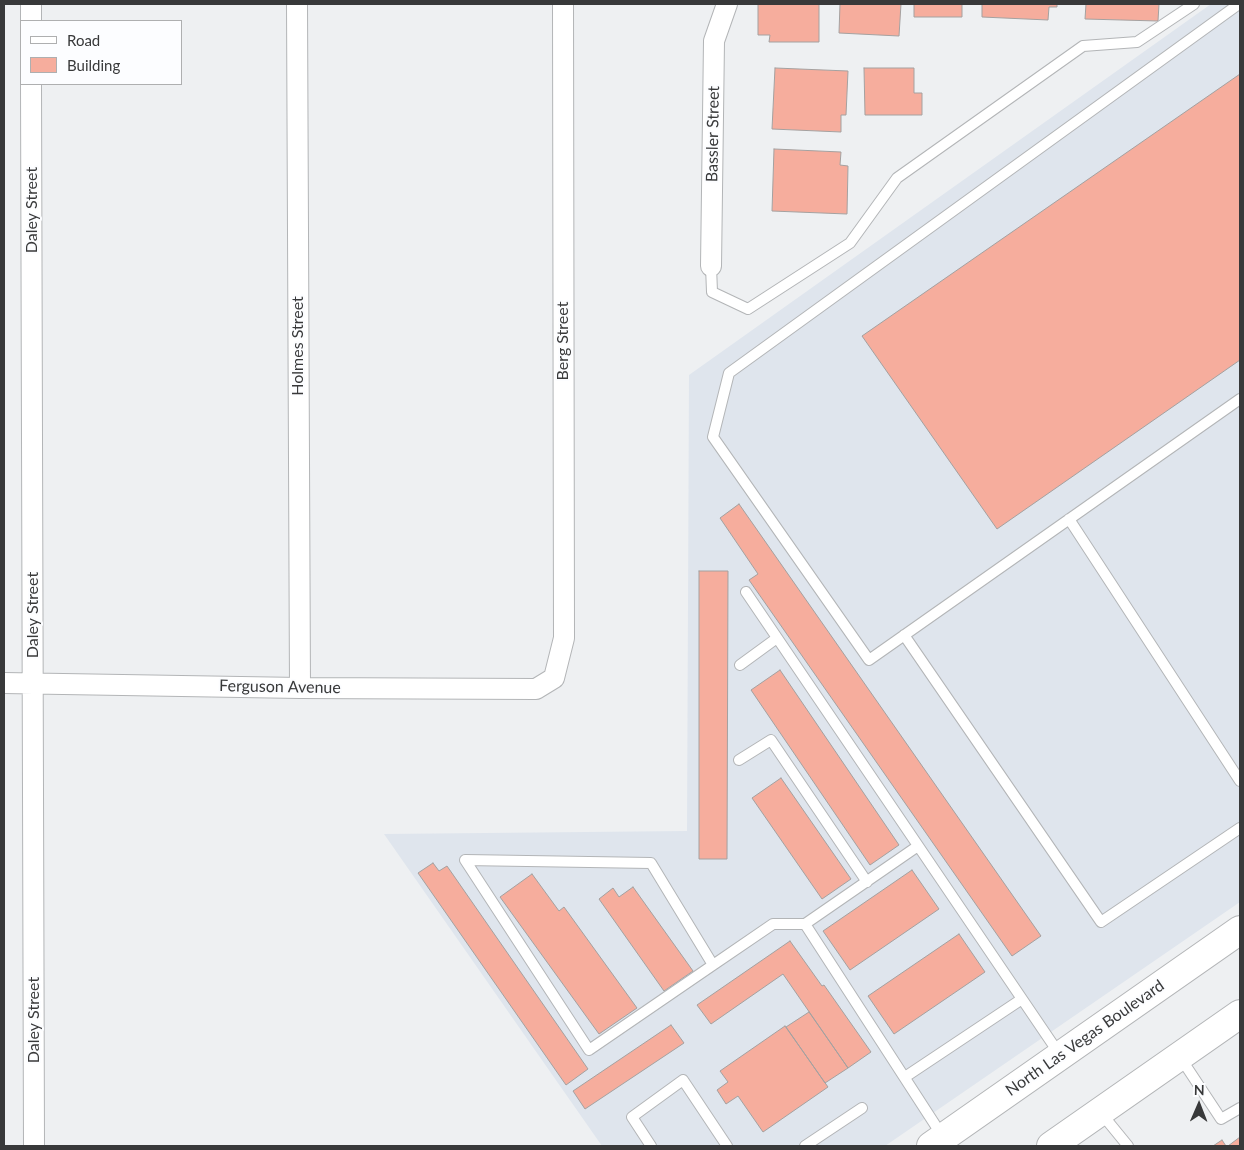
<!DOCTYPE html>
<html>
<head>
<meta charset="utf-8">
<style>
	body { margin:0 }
	#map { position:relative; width:1244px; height:1150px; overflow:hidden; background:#eef0f2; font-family:Lato,sans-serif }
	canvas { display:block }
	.frame { position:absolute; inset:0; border:5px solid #38393a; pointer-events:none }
	.legend { position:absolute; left:20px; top:20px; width:162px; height:65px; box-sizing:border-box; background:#fcfdff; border:1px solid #aeafb0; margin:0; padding:6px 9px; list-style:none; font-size:15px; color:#38393a }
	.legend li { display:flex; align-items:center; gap:10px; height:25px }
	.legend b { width:25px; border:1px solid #aeafb0 }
	.north { position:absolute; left:1174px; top:1080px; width:50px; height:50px; -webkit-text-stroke:4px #fcfdff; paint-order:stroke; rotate:1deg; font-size:14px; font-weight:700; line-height:20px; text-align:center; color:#38393a }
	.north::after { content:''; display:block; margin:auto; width:18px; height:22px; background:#38393a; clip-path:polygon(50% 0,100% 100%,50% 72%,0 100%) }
</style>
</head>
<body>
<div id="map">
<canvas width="1244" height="1150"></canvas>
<div class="frame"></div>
<ul class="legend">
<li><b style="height:6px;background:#fff"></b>Road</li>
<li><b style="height:14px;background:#f6ad9d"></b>Building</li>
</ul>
<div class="north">N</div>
</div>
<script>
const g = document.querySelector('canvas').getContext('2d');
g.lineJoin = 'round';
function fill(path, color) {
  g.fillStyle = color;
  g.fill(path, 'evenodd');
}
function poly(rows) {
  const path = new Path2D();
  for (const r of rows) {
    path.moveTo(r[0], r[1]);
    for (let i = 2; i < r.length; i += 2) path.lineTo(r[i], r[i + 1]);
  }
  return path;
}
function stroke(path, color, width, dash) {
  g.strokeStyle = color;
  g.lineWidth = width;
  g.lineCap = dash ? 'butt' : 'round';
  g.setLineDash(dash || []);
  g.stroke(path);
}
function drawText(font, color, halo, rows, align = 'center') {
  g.font = font + ' Lato,sans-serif';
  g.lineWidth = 4;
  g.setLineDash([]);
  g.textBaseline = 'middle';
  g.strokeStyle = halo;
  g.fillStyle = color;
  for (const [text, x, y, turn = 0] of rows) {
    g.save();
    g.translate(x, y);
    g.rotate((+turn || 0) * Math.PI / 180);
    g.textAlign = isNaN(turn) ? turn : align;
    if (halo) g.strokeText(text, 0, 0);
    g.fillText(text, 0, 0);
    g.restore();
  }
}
fill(poly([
	[1211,4,1240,4,1240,902,885,1146,602,1146,384,834,687,831,689,375]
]), '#dfe5ed');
const building = poly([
	[758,4,819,4,819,42,769,42,770,35,758,35,758,4],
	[840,4,901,4,899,36,839,33,840,4],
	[914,4,962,4,962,17,914,17,914,4],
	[982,4,1057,4,1057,7,1049,7,1048,20,982,17,982,4],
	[1086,4,1159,4,1158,21,1085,19,1086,4],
	[775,68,848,71,846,115,841,115,841,132,772,129,775,68],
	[864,68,914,68,914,93,922,93,922,115,865,115,864,68],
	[1240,74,1240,360,997,529,862,336,1240,74],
	[774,149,841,152,840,165,848,166,847,214,772,211,774,149],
	[739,504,1041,936,1012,956,749,580,758,574,720,518,739,504],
	[699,571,728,571,727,859,699,859,699,571],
	[780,670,899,845,870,865,751,690,780,670],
	[781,778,851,879,822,899,752,798,781,778],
	[433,863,439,871,447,866,588,1069,566,1085,418,873,433,863],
	[912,870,939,909,850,970,823,931,912,870],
	[532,874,559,911,564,907,637,1008,599,1034,500,897,532,874],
	[633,887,693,971,664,991,599,899,613,888,619,897,633,887],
	[959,934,985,972,894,1034,868,996,959,934],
	[790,941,822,986,824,985,871,1052,848,1068,783,974,711,1024,697,1005,790,941],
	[809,1012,848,1068,825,1083,786,1027,809,1012],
	[671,1025,684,1043,585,1109,573,1091,671,1025],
	[785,1026,828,1087,763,1132,738,1096,726,1104,717,1090,728,1082,720,1071,785,1026],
	[1240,1137,1240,1146,1228,1146,1240,1137],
	[1222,1140,1226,1146,1213,1146,1222,1140]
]);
fill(building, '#f6ad9d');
stroke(building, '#a4a1a0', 1);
const lane = poly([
	[1239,4,729,373,713,437,869,660,1240,399],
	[711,266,712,292,748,309,850,243,897,178,1083,46,1137,42,1194,4],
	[1069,519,1240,781],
	[746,592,1060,1055],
	[904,635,1101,922,1240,828],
	[740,665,777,638],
	[739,760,771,740,867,882],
	[805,924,943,1137],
	[713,965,651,863,465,860,589,1050,713,965,773,924,805,924,918,846],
	[1180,1057,1221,1119,1240,1108],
	[905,1077,1022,999],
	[1101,1113,1128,1146],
	[651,1146,632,1117,683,1080,727,1146],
	[805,1146,862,1108]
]);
const street = poly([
	[31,4,31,21],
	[297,4,300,688],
	[31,84,34,1146],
	[711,266,714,41,727,4],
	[4,683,300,688,536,689,554,678,564,638,563,4]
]);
const primary = poly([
	[931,1146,1240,930],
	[1051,1146,1240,1014]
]);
stroke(lane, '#b3b5b7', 12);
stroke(street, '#b3b5b7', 22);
stroke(primary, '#b3b5b7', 30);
stroke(lane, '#fff', 10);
stroke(street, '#fff', 20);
stroke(primary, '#fff', 28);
drawText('16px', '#38393a', '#fcfdff', [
	["Bassler Street",713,134,-89],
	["Daley Street",32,210,-90],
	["Berg Street",563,341,-90],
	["Holmes Street",298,346,-90],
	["Daley Street",33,615,-90],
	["Ferguson Avenue",280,687,1],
	["Daley Street",34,1020,-90],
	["North Las Vegas Boulevard",1085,1038,-35]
]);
</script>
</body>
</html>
